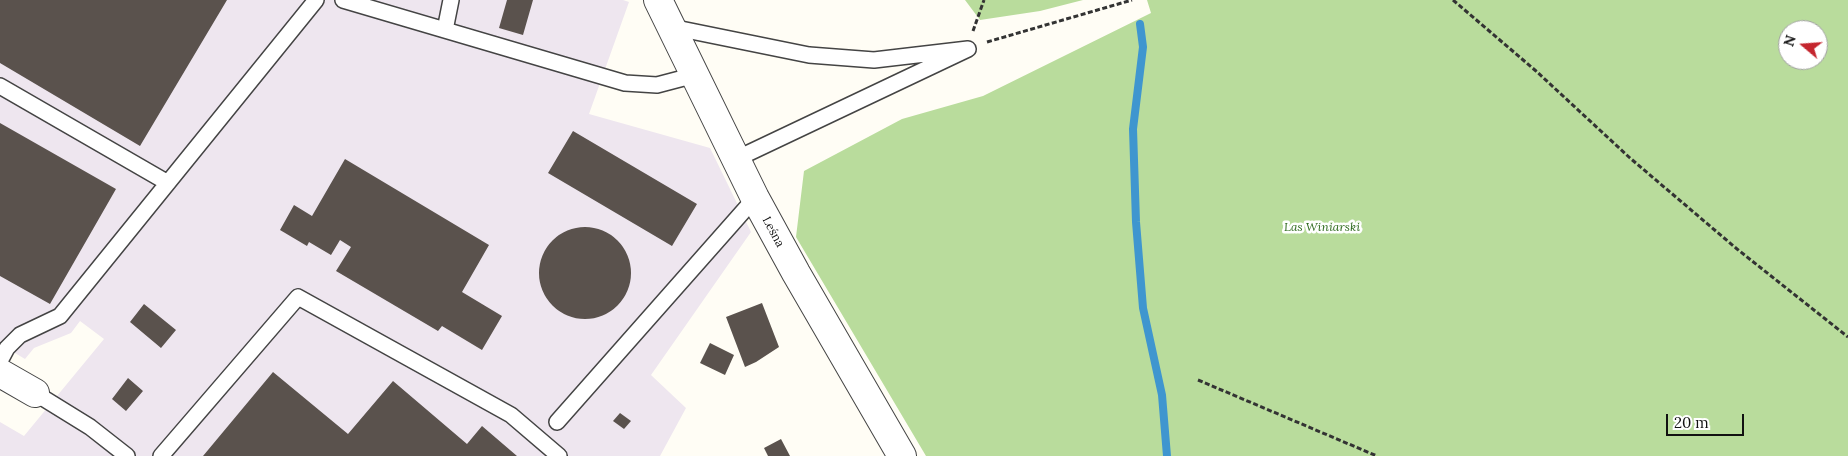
<!DOCTYPE html>
<html>
<head>
<meta charset="utf-8">
<style>
	body { margin:0 }
	#map { position:relative; width:1848px; height:456px; overflow:hidden; background:#fffdf5; font-family:Lora,serif }
	canvas { display:block }
	.north { position:absolute; left:1778px; top:20px; width:50px; height:50px; box-sizing:border-box; background:#fff; border:1px solid #a0a0a0; border-radius:50%; rotate:288deg; font-size:14px; font-weight:700; line-height:20px; text-align:center; color:#111 }
	.north::after { content:''; display:block; margin:auto; width:18px; height:22px; background:#c4262e; clip-path:polygon(50% 0,100% 100%,50% 72%,0 100%) }
	.scale { position:absolute; left:1666px; top:414px; width:78px; height:22px; box-sizing:border-box; border:2px solid #111; border-top:0; padding-left:6px; font-size:15px; line-height:18px; white-space:nowrap; color:#111; -webkit-text-stroke:4px #fff; paint-order:stroke }
</style>
</head>
<body>
<div id="map">
<canvas width="1848" height="456"></canvas>
<div class="north">N</div>
<div class="scale">20 m</div>
</div>
<script>
const g = document.querySelector('canvas').getContext('2d');
g.lineJoin = 'round';
function fill(path, color) {
  g.fillStyle = color;
  g.fill(path, 'evenodd');
}
function poly(rows) {
  const path = new Path2D();
  for (const r of rows) {
    if (r.length === 3) {
      path.moveTo(r[0] + r[2], r[1]);
      path.arc(r[0], r[1], r[2], 0, 2 * Math.PI);
      continue;
    }
    path.moveTo(r[0], r[1]);
    for (let i = 2; i < r.length; i += 2) path.lineTo(r[i], r[i + 1]);
  }
  return path;
}
function stroke(path, color, width, dash) {
  g.strokeStyle = color;
  g.lineWidth = width;
  g.lineCap = dash ? 'butt' : 'round';
  g.setLineDash(dash || []);
  g.stroke(path);
}
function drawText(font, color, halo, rows, align = 'center') {
  g.font = font + ' Lora,serif';
  g.lineWidth = 5;
  g.setLineDash([]);
  g.textBaseline = 'middle';
  g.strokeStyle = halo;
  g.fillStyle = color;
  for (const [text, x, y, turn = 0] of rows) {
    g.save();
    g.translate(x, y);
    g.rotate((+turn || 0) * Math.PI / 180);
    g.textAlign = isNaN(turn) ? turn : align;
    if (halo) g.strokeText(text, 0, 0);
    g.fillText(text, 0, 0);
    g.restore();
  }
}
fill(poly([
	[0,0,623,0,629,2,589,114,710,148,751,232,651,375,686,408,660,456,0,456,0,422,24,436,104,339,80,321,71,333,34,348,25,359,0,344]
]), '#eee6ef');
fill(poly([
	[965,0,1083,0,1040,11,980,20],
	[1147,0,1848,0,1848,456,926,456,796,237,804,171,902,119,983,96,1151,13],
	[1788,30,1818,30,1818,60,1788,60]
]), '#b9dc9c');
stroke(poly([
	[1140,24,1143,47,1133,129,1136,222,1143,308,1162,395,1167,456]
]), '#3f96cf', 8);
fill(poly([
	[0,0,227,0,140,146,0,63],
	[507,0,533,0,523,35,499,28],
	[0,123,116,189,50,304,0,276],
	[573,131,697,204,672,246,548,173],
	[345,159,489,245,462,292,502,316,482,350,442,326,438,331,336,271,351,247,340,240,331,255,309,242,307,246,280,230,294,205,312,216],
	[585,273,46],
	[762,303,779,347,756,362,745,367,726,317],
	[144,304,176,330,161,348,130,322],
	[710,343,734,355,725,375,700,363],
	[273,372,348,434,393,381,467,444,482,426,517,456,203,456],
	[128,378,143,391,126,411,112,399],
	[620,413,631,421,624,429,613,421],
	[781,439,790,456,768,456,764,448]
]), '#5a524d');
const lane = poly([
	[343,0,625,83,657,85,695,75],
	[671,27,809,55,874,60,968,49,736,159],
	[445,30,451,0],
	[0,86,168,183],
	[0,361,7,348,20,335,60,316,316,0],
	[35,393,90,427,127,456],
	[557,422,755,198],
	[161,456,298,297,511,415,559,456]
]);
const street = poly([
	[658,0,755,198,796,273,902,456],
	[0,373,35,393]
]);
stroke(lane, '#444', 18);
stroke(street, '#444', 30);
stroke(poly([
	[1453,0,1536,71,1630,158,1737,249,1848,337],
	[973,31,984,0],
	[987,42,1132,0],
	[1198,380,1377,456]
]), '#333', 3, [5, 2.5]);
stroke(lane, '#fff', 15);
stroke(street, '#fff', 28);
drawText('italic 12px', '#2f6b1f', '#fff', [
	["Las Winiarski",1322,228]
]);
drawText('12px', '#111', '#fff', [
	["Leśna",773,232,62]
]);
</script>
</body>
</html>
